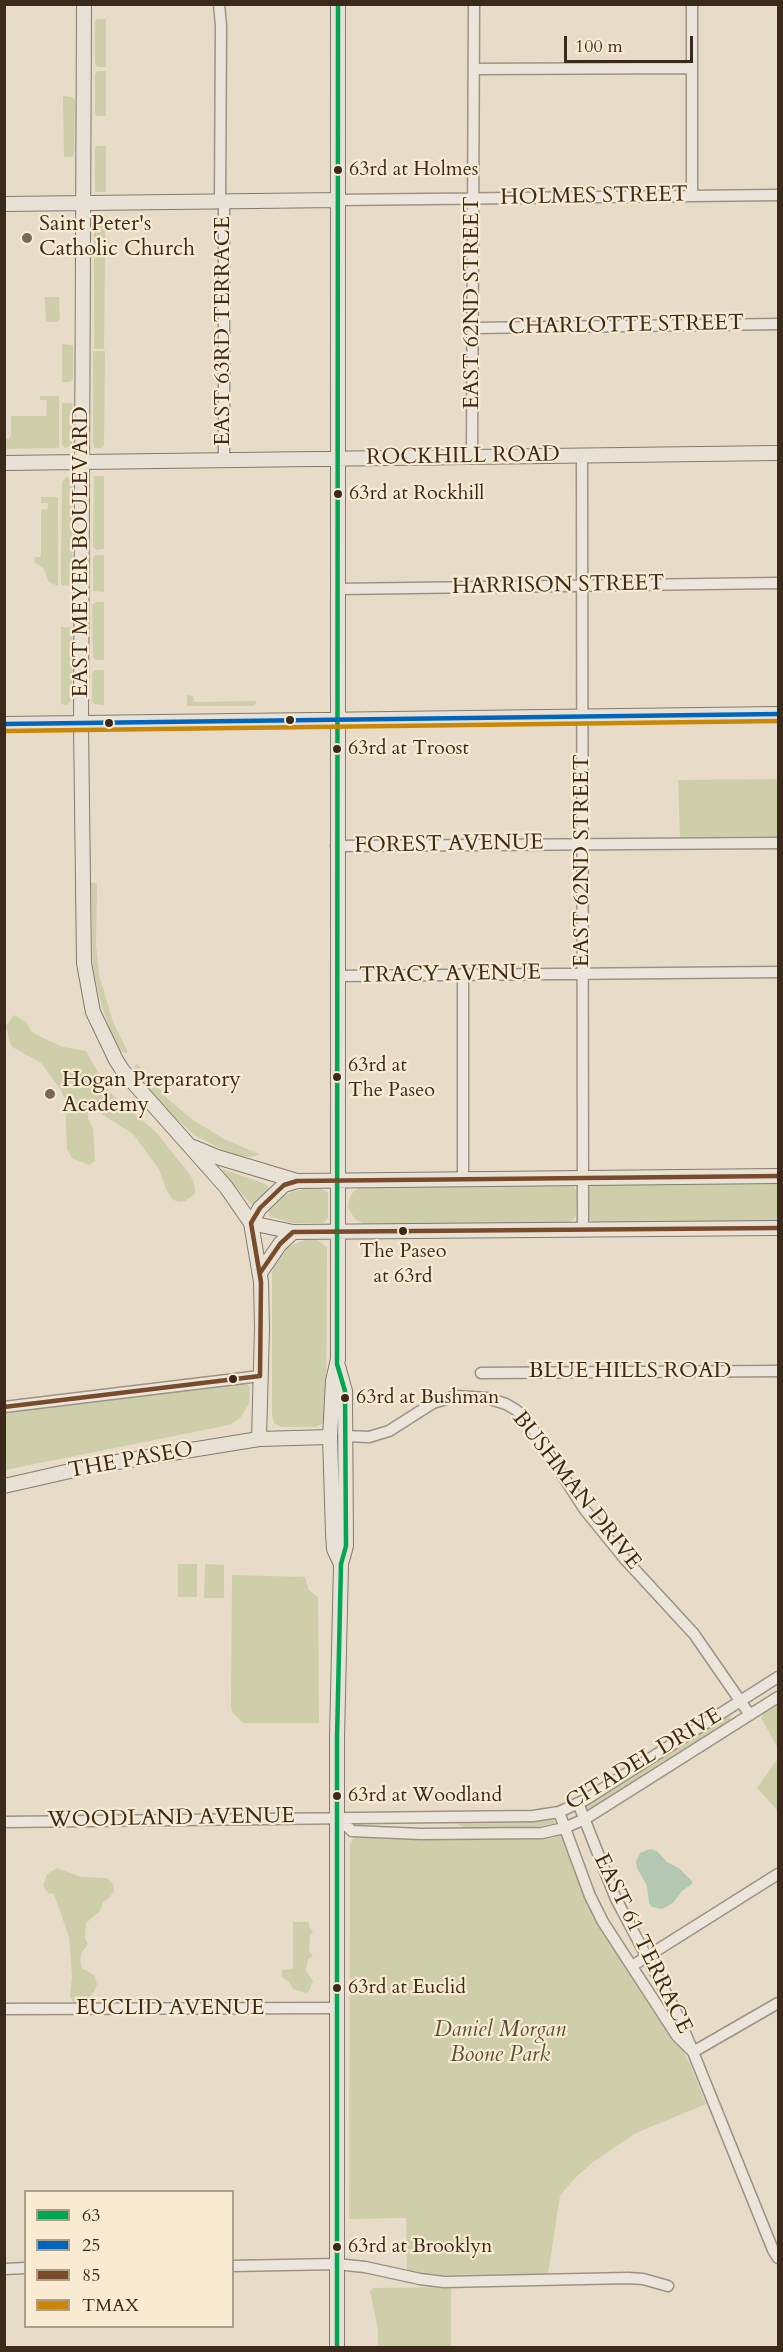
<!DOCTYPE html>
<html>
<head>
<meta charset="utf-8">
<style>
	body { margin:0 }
	#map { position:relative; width:783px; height:2352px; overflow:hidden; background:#e8dcc8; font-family:Cardo,serif }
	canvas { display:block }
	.frame { position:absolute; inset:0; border:6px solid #3b291b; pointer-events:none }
	.legend { position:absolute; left:24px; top:2190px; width:210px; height:138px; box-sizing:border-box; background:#f9ebd2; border:2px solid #ad9d89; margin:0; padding:8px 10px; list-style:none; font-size:18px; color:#3b291b }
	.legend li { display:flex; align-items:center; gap:12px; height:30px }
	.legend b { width:30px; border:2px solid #ad9d89 }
	.scale { position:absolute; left:564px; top:36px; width:129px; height:27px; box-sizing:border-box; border:3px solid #3b291b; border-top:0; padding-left:8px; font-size:18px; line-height:21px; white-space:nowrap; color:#3b291b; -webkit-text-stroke:4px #f9ebd2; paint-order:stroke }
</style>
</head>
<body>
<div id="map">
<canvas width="783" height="2352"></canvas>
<div class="frame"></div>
<ul class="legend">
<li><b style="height:8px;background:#00a651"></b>63</li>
<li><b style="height:8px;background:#0065bd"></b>25</li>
<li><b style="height:8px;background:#7a4b2a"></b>85</li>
<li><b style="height:8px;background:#c88707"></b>TMAX</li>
</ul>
<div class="scale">100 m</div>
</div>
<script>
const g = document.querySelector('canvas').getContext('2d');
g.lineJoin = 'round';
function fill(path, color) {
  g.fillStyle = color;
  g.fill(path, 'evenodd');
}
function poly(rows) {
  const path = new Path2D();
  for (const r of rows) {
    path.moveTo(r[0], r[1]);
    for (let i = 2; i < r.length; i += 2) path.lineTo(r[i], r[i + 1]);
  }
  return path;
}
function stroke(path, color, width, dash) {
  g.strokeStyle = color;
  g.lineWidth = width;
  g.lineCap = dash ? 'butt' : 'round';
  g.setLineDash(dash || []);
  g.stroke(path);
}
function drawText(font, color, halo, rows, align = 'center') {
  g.font = font + ' Cardo,serif';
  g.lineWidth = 4.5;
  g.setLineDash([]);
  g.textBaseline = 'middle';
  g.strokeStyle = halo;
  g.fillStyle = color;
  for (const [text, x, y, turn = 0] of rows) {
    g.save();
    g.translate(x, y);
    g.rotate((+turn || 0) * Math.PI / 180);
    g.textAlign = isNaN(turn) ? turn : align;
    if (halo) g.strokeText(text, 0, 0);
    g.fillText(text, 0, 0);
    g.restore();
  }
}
fill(poly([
	[97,19,106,19,106,67,97,67,95,64,95,22],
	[97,71,106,71,106,116,97,116,95,113,95,74],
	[63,96,72,97,75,100,74,155,72,157,64,157],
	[97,146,106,146,106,192,95,192,95,148],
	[105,215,105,252,97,252,94,248,94,216],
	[97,256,105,256,104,349,94,349,94,259],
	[45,297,59,297,60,319,57,322,46,322],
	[62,344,73,345,73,379,70,382,62,382],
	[93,351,105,351,104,445,101,448,94,448,93,443],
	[40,396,59,396,59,448,5,449,5,439,9,439,11,435,11,416,46,416,47,400,40,400],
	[62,403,73,403,72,448,70,446,65,448,62,444],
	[67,476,69,479,72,476,73,481,72,582,69,586,61,585,62,482],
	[94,476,104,476,104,549,96,550,93,547],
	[41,497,58,497,58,586,49,582,43,567,35,563,35,557,41,557,41,510,48,509,48,503,41,503],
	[95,555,104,555,104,592,93,591,93,558],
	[96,602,104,602,104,660,95,660,93,657,92,605],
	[61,627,71,627,73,632,72,697,68,705,61,704],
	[95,670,104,670,104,705,94,704,92,701,92,673],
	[187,695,193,696,194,702,256,701,256,703,253,706,187,706],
	[778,779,778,837,680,837,678,780],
	[91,882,97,884,96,944,99,975,113,1022,128,1052,126,1053,119,1050,110,1031,99,996,93,970],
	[14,1015,26,1022,32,1032,43,1038,63,1047,86,1051,109,1092,156,1132,191,1176,195,1187,195,1194,185,1201,178,1202,172,1199,166,1189,159,1169,133,1134,94,1109,88,1110,88,1118,93,1129,95,1161,89,1165,72,1158,67,1149,65,1100,61,1090,41,1063,14,1048,10,1043,6,1026],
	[137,1064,168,1099,193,1120,224,1139,259,1154,252,1157,236,1156,196,1136,166,1110,139,1080,132,1070],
	[222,1169,265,1184,270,1189,255,1206,252,1205,223,1173],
	[778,1180,778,1221,598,1223,591,1221,588,1215,589,1190,592,1184],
	[573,1184,577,1192,576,1214,575,1218,568,1223,368,1226,355,1219,348,1208,349,1199,353,1192,359,1188,370,1186],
	[303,1189,322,1189,328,1193,328,1217,326,1221,323,1223,292,1223,269,1216,269,1210,280,1198,292,1192],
	[304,1240,317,1240,327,1247,326,1417,325,1422,317,1427,281,1427,274,1423,272,1414,272,1271,275,1262,283,1251,290,1246],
	[243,1383,247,1384,250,1388,249,1404,240,1418,229,1425,5,1470,5,1413],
	[178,1564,197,1564,197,1597,178,1597],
	[205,1564,224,1565,224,1598,204,1598],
	[232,1575,305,1577,309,1590,318,1597,319,1723,243,1723,233,1713,231,1708],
	[778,1702,778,1748,761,1718,764,1712],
	[729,1714,731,1717,730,1720,591,1809,586,1809,587,1804],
	[776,1761,778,1761,778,1811,757,1788],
	[553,1818,555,1822,553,1824,534,1827,466,1828,457,1824,458,1822,535,1821],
	[560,1835,564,1839,601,1929,623,1959,679,2045,689,2062,706,2104,636,2133,593,2162,574,2179,560,2196,548,2274,432,2275,407,2270,406,2218,349,2219,350,1845,352,1840,359,1836],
	[57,1868,81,1877,107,1878,113,1884,114,1891,110,1897,103,1902,100,1911,86,1923,85,1938,88,1944,82,1952,80,1960,82,1968,95,1976,97,1985,93,1993,86,2001,81,2004,73,2002,70,1996,72,1976,69,1937,54,1894,48,1893,43,1886,47,1874],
	[293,1922,309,1922,309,1927,313,1931,310,1936,309,1951,313,1956,308,1959,306,1970,313,1981,309,1991,306,1993,293,1989,289,1982,282,1977,282,1970,293,1969],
	[451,2287,451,2347,378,2347,378,2329,370,2291,373,2288]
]), '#ceceab');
fill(poly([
	[650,1849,657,1851,667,1862,679,1868,692,1881,692,1884,682,1891,673,1903,662,1909,652,1907,649,1903,647,1886,637,1868,636,1862,640,1853]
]), '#b4c7b3');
const minor = poly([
	[219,4,221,26,220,202],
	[474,69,692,68],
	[692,196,692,4],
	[338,200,778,195],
	[473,328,778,324],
	[582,456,583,1231],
	[472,457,474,4],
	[224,459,224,202],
	[337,589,778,583],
	[336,846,778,843],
	[337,976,778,972],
	[463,1178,463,974],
	[481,1373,778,1371],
	[4,1407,260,1376],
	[345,1436,369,1437,389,1431,433,1403,456,1396,487,1398,506,1404,516,1410,526,1419,585,1510,624,1558,694,1634,750,1715],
	[578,1803,616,1899,675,2010,692,2049],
	[559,1812,590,1896,603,1922,677,2036,693,2052,773,2250,778,2258],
	[337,1817,352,1831,421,1834,542,1833,564,1828,585,1819,778,1697],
	[4,1822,533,1816,559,1812,585,1800,778,1677],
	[632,1966,778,1874],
	[4,2009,336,2008],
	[693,2052,778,2003],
	[232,2266,336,2264,365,2267,420,2279,444,2282,628,2278,643,2279,668,2286],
	[4,2269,26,2268]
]);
const major = poly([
	[84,4,81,723,84,963,93,1012,116,1060,123,1071,226,1187,251,1223,261,1282,262,1328,259,1439],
	[338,4,338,1359,333,1381,330,1437,333,1533,334,1549,341,1564],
	[4,204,338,200],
	[4,463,778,453],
	[4,724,778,714],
	[193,1147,217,1157,297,1181],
	[251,1223,260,1208,284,1185,297,1181,778,1176],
	[251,1223,293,1232,778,1228],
	[260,1273,280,1244,293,1232],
	[4,1486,92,1466,259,1439,330,1437],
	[337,2348,337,1738,341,1564,346,1546,345,1391,338,1366]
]);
stroke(minor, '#9c9386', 13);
stroke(major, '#837a6e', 16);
stroke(minor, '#ebe5dc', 10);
stroke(major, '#e8e1d6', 14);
stroke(poly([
	[337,2348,337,1738,341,1564,346,1546,345,1391,337,1364,338,4]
]), '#00a651', 4.5);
stroke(poly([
	[4,724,778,714]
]), '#0065bd', 4.5);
stroke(poly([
	[260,1273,280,1244,293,1232,778,1228],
	[4,1407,260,1376,261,1282,251,1223,260,1208,284,1185,297,1181,778,1176]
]), '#7a4b2a', 4.5);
stroke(poly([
	[4,731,778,721]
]), '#c88707', 4.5);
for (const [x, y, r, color] of [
	[338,170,5,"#3b291b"],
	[27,238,6,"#786858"],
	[338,494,5,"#3b291b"],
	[290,720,5,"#3b291b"],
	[109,723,5,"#3b291b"],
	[337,749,5,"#3b291b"],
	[337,1077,5,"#3b291b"],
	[50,1094,6,"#786858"],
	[403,1231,5,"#3b291b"],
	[233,1379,5,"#3b291b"],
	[345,1398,5,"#3b291b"],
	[337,1796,5,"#3b291b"],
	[337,1988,5,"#3b291b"],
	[337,2247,5,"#3b291b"]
]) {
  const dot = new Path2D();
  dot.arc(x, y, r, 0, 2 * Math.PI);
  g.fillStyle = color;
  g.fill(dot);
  stroke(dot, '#f9ebd2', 2);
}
drawText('20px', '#3b291b', '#f9ebd2', [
	["63rd at Holmes",349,170],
	["63rd at Rockhill",349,494],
	["63rd at Troost",348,749],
	["63rd at",348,1066],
	["The Paseo",348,1091],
	["The Paseo",403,1252,"center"],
	["at 63rd",403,1277,"center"],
	["63rd at Bushman",356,1398],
	["63rd at Woodland",348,1796],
	["63rd at Euclid",348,1988],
	["63rd at Brooklyn",348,2247]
], 'left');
drawText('22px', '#3b291b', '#f9ebd2', [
	["HOLMES STREET",594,197,-1],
	["EAST 62ND STREET",473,303,-90],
	["CHARLOTTE STREET",626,326,-1],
	["EAST 63RD TERRACE",224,331,-90],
	["ROCKHILL ROAD",463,457,-1],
	["EAST MEYER BOULEVARD",82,552,-90],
	["HARRISON STREET",558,586,-1],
	["FOREST AVENUE",449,845,-1],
	["EAST 62ND STREET",583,861,-90],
	["TRACY AVENUE",450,975,-1],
	["BLUE HILLS ROAD",630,1372],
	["THE PASEO",131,1461,-10],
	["BUSHMAN DRIVE",576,1491,52],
	["CITADEL DRIVE",644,1760,-31],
	["WOODLAND AVENUE",171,1819,-1],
	["EAST 61 TERRACE",642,1944,64],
	["EUCLID AVENUE",170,2009]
]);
drawText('22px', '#3b291b', '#f9ebd2', [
	["Saint Peter's",39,225],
	["Catholic Church",39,250],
	["Hogan Preparatory",62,1081],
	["Academy",62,1106]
], 'left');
drawText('italic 22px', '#5a5039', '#f9ebd2', [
	["Daniel Morgan",500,2031],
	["Boone Park",500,2056]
]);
</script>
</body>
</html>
